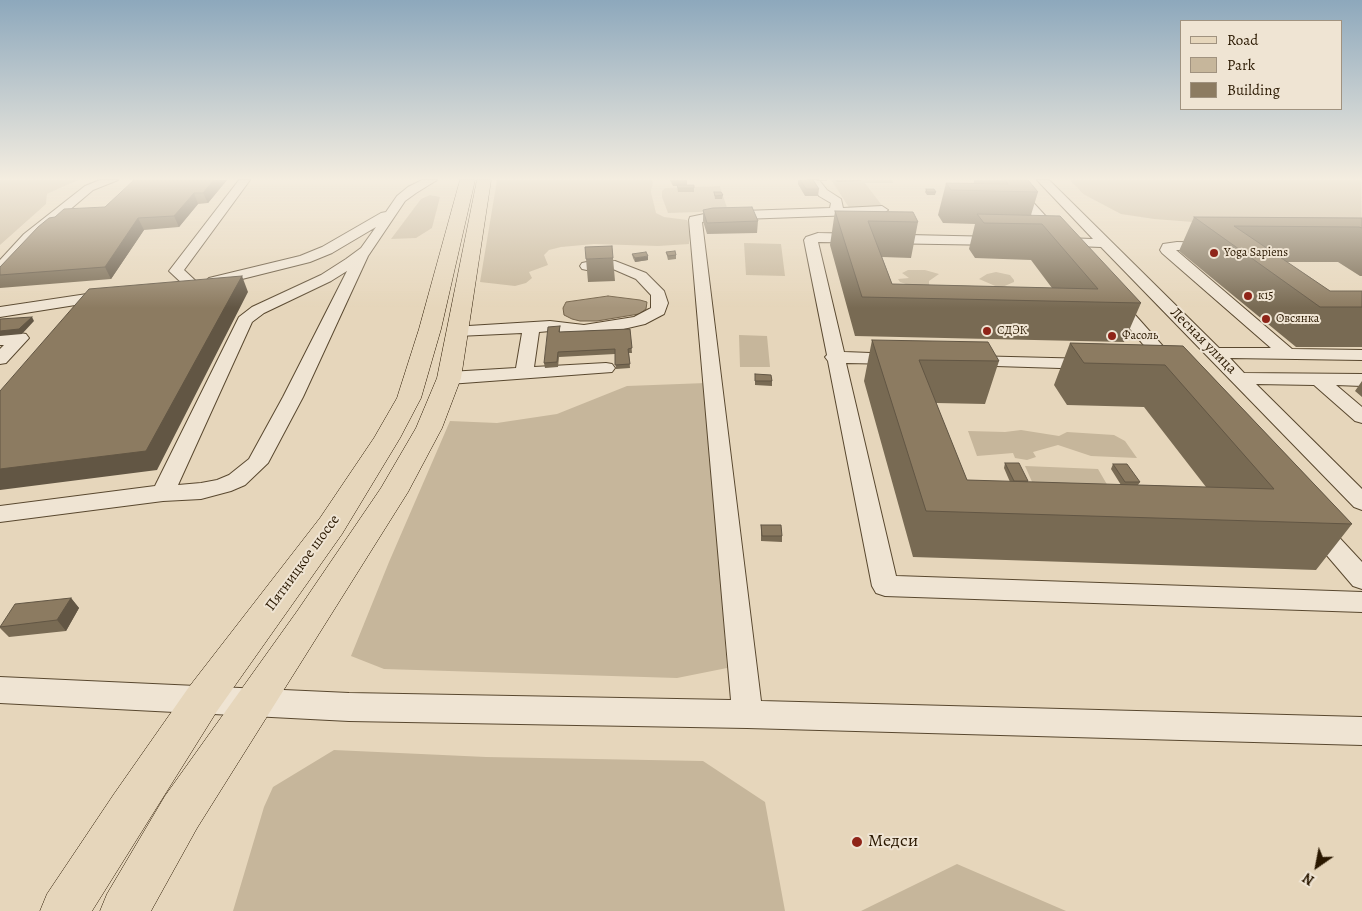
<!DOCTYPE html>
<html>
<head>
<meta charset="utf-8">
<style>
	body { margin:0 }
	#map { position:relative; width:1362px; height:911px; overflow:hidden; background:#e6d6bb; font-family:Alegreya,serif }
	canvas { display:block }
	.legend { position:absolute; left:1180px; top:20px; width:162px; height:90px; box-sizing:border-box; background:#efe4d3; border:1px solid #a0927f; margin:0; padding:6px 9px; list-style:none; font-size:15px; color:#2a1800 }
	.legend li { display:flex; align-items:center; gap:10px; height:25px }
	.legend b { width:25px; border:1px solid #a0927f }
	.north { position:absolute; left:1292px; top:841px; width:50px; height:50px; -webkit-text-stroke:4px #efe4d3; paint-order:stroke; rotate:213deg; font-size:14px; font-weight:700; line-height:20px; text-align:center; color:#2a1800 }
	.north::after { content:''; display:block; margin:auto; width:18px; height:22px; background:#2a1800; clip-path:polygon(50% 0,100% 100%,50% 72%,0 100%) }
</style>
</head>
<body>
<div id="map">
<canvas width="1362" height="911"></canvas>
<ul class="legend">
<li><b style="height:6px;background:#e6d6bb"></b>Road</li>
<li><b style="height:14px;background:#c6b69b"></b>Park</li>
<li><b style="height:14px;background:#8c7b61"></b>Building</li>
</ul>
<div class="north">N</div>
</div>
<script>
const g = document.querySelector('canvas').getContext('2d');
g.lineJoin = 'round';
function fill(path, color) {
  g.fillStyle = color;
  g.fill(path, 'evenodd');
}
function poly(rows) {
  const path = new Path2D();
  for (const r of rows) {
    path.moveTo(r[0], r[1]);
    for (let i = 2; i < r.length; i += 2) path.lineTo(r[i], r[i + 1]);
  }
  return path;
}
function stroke(path, color, width, dash) {
  g.strokeStyle = color;
  g.lineWidth = width;
  g.lineCap = dash ? 'butt' : 'round';
  g.setLineDash(dash || []);
  g.stroke(path);
}
function drawText(font, color, halo, rows, align = 'center') {
  g.font = font + ' Alegreya,serif';
  g.lineWidth = 4;
  g.setLineDash([]);
  g.textBaseline = 'middle';
  g.strokeStyle = halo;
  g.fillStyle = color;
  for (const [text, x, y, turn = 0] of rows) {
    g.save();
    g.translate(x, y);
    g.rotate((+turn || 0) * Math.PI / 180);
    g.textAlign = isNaN(turn) ? turn : align;
    if (halo) g.strokeText(text, 0, 0);
    g.fillText(text, 0, 0);
    g.restore();
  }
}
fill(poly([
	[0,180,78,180,47,194,46,204,0,245],
	[497,180,650,180,653,182,651,192,656,213,664,217,687,220,690,227,689,244,658,246,594,244,561,247,549,250,544,255,548,265,529,272,532,278,526,283,515,286,480,282],
	[831,180,892,180,893,183,865,183,884,208,850,209],
	[1070,180,1361,180,1362,235,1154,219,1121,214,1083,194],
	[720,186,728,211,668,213,662,197,662,191,665,188],
	[430,195,440,197,432,228,416,238,391,239,421,199],
	[744,243,781,244,785,276,746,275],
	[908,270,925,270,939,274,929,281,929,285,909,285,900,282,898,279,909,278,902,273],
	[996,272,1010,275,1014,280,1014,282,1000,288,979,279,987,274],
	[739,335,767,336,770,367,740,367],
	[706,383,727,668,677,678,384,669,351,656,389,562,450,421,497,423,557,414,627,386],
	[1021,430,1059,436,1067,432,1114,435,1125,441,1137,458,1091,456,1058,445,1033,452,1036,457,1027,460,1015,458,1013,453,977,456,968,431,1005,432],
	[1025,466,1098,469,1119,505,1041,502],
	[334,750,486,757,703,761,765,802,785,911,233,911,264,807,273,787],
	[957,864,1066,911,861,911]
]), '#c6b69b');
const water = poly([
	[608,296,640,300,647,302,646,309,639,314,597,321,580,321,572,319,564,315,563,308,566,302,608,296]
]);
fill(water, '#a6957b');
stroke(water, '#74634a', 1);
const minor = poly([
	[100,180,118,180,93,190,34,240,5,272,0,273,0,260,24,234,85,186,100,180],
	[239,180,250,180,184,270,199,284,196,287,186,287,169,271,239,180],
	[422,180,437,180,416,193,405,201,368,256,303,397,268,463,245,485,231,491,201,499,163,501,0,522,0,506,155,486,239,317,252,307,321,275,346,259,361,248,376,227,332,253,310,262,214,286,209,284,206,281,209,278,300,256,322,247,381,213,386,212,397,196,408,187,422,180],
	[347,271,283,397,249,459,229,475,217,480,201,483,178,485,252,322,264,313,331,281,347,271],
	[808,180,819,180,827,190,841,199,843,208,882,206,888,210,882,214,714,220,702,222,761,701,1362,717,1362,745,747,728,349,721,0,703,0,677,349,693,731,700,689,220,690,217,714,212,830,208,831,203,819,196,808,180],
	[1037,180,1049,180,1219,348,1271,348,1162,253,1160,250,1163,244,1177,242,1215,243,1217,246,1210,250,1176,250,1292,349,1362,350,1362,360,1230,358,1244,373,1362,374,1362,386,1336,385,1362,407,1362,423,1355,421,1314,385,1256,384,1362,489,1362,510,1354,507,1101,247,1052,245,1050,242,1052,239,1011,191,1009,189,1011,187,1019,187,1062,234,1063,238,1093,239,1037,180],
	[818,233,999,237,1006,241,999,245,818,242,844,352,897,354,903,355,906,359,903,363,897,364,846,363,896,576,1362,592,1362,612,885,596,876,593,872,586,828,361,825,357,827,355,804,240,806,237,818,233],
	[615,261,646,273,664,291,668,303,664,314,645,324,615,331,584,335,550,331,539,332,534,367,606,363,612,364,615,368,612,372,449,384,442,382,440,378,442,374,449,372,516,368,522,333,458,336,452,335,450,331,452,327,550,321,584,325,634,317,651,308,651,295,636,279,613,269,587,270,582,269,580,266,582,263,587,262,615,261],
	[107,291,113,293,115,296,113,299,0,317,0,307,107,291],
	[1114,296,1120,298,1178,363,1181,367,1178,371,1172,372,1166,371,1106,301,1108,298,1114,296],
	[20,333,26,334,29,338,6,363,0,364,0,349,4,345,0,345,0,335,20,333],
	[970,356,1092,359,1098,360,1101,364,1098,368,1092,369,964,365,961,361,964,357,970,356],
	[1314,517,1322,519,1362,562,1362,589,1353,586,1306,531,1302,525,1306,519,1314,517]
]);
const major = poly([
	[460,180,475,180,441,329,421,398,400,438,342,534,217,711,92,911,40,911,47,894,114,794,189,687,320,518,374,438,397,398,419,329,460,180],
	[477,180,491,180,461,378,442,428,408,492,197,828,151,911,100,911,107,894,165,796,298,610,381,488,416,428,437,378,477,180]
]);
stroke(minor, '#59482f', 2);
stroke(major, '#2a1800', 1);
fill(minor, '#efe4d3');
fill(major, '#e6d6bb');
fill(poly([
	[227,180,208,203,198,204,179,227,144,230,111,279,0,288,0,267,105,207],
	[670,180,687,180,687,185,694,185,694,192,678,192,677,186,673,186],
	[798,180,813,180,819,189,818,196,805,196,798,184],
	[817,180,827,180,827,181,817,181],
	[835,180,861,180,861,181,837,182],
	[974,180,1028,180,1038,192,1031,215,1141,303,1124,342,855,336,830,245,835,211,918,222,911,258,882,257,892,284,1052,288,1031,260,975,258,969,249,975,224,943,223,938,215,946,183,974,183],
	[926,189,936,192,935,195,927,195,925,192],
	[714,192,723,195,722,199,715,199],
	[703,210,758,221,757,233,707,234,703,221],
	[1194,217,1362,218,1362,276,1360,276,1338,262,1287,262,1330,291,1362,291,1362,347,1296,347,1179,251],
	[666,252,676,255,676,259,668,260],
	[632,254,648,260,635,262,633,258],
	[613,258,615,281,588,282,586,259],
	[560,326,560,332,630,329,632,353,629,353,630,368,616,369,615,354,559,357,558,367,545,368,544,363],
	[872,340,999,361,985,404,936,403,967,480,1010,482,1004,468,1005,463,1028,481,1028,482,1121,485,1111,469,1113,464,1140,482,1138,485,1206,487,1144,407,1067,405,1054,385,1070,343,1183,346,1352,524,1316,570,913,557,864,381],
	[755,374,772,381,772,386,755,385],
	[1362,381,1362,397,1355,391],
	[761,525,782,536,782,542,761,541],
	[71,598,79,608,66,631,9,637,0,628,0,626]
]), '#786a53');
fill(poly([
	[214,180,227,180,208,203,203,193],
	[194,193,198,204,179,227,174,216],
	[138,218,144,230,111,279,105,267],
	[648,256,648,260,635,262,635,258],
	[242,276,248,292,157,470,0,490,0,469],
	[32,317,34,321,22,334,0,336,0,331],
	[71,598,79,608,66,631,57,620]
]), '#625644');
const building = poly([
	[134,180,214,180,203,193,194,193,174,216,138,218,105,267,0,275,0,267,38,227,49,218,55,217,64,209,105,207,134,180],
	[800,180,813,180,819,189,806,189,800,180],
	[1005,180,1028,180,1038,192,951,190,946,183,1008,184,1005,180],
	[677,185,694,185,694,188,678,188,677,185],
	[926,189,934,189,936,192,927,192,926,189],
	[714,192,721,192,723,195,715,196,714,192],
	[752,207,758,221,707,223,703,210,713,208,752,207],
	[835,211,913,212,918,222,868,221,892,284,1098,289,1042,224,984,223,977,214,1060,216,1141,303,862,297,835,211],
	[1194,217,1362,218,1362,228,1359,227,1234,226,1330,291,1362,291,1362,307,1320,307,1194,217],
	[612,246,613,258,586,259,585,247,612,246],
	[675,251,676,255,668,256,666,252,675,251],
	[646,252,648,256,635,258,632,254,646,252],
	[242,276,146,451,0,469,0,391,89,289,242,276],
	[32,317,19,329,0,331,0,319,32,317],
	[560,326,559,332,630,329,632,348,628,349,630,364,615,365,615,349,558,352,557,362,544,363,548,327,560,326],
	[872,340,988,342,999,361,919,360,967,480,1274,489,1165,365,1084,363,1070,343,1183,346,1352,524,926,511,872,340],
	[755,374,771,375,772,381,755,381,755,374],
	[1005,463,1019,463,1028,481,1014,481,1005,463],
	[1113,464,1127,464,1140,482,1125,482,1113,464],
	[761,525,781,525,782,536,762,536,761,525],
	[71,598,57,620,0,627,15,604,71,598]
]);
fill(building, '#8c7b61');
stroke(building, '#625644', 1);
const sky = g.createLinearGradient(0, 0, 0, 308);
sky.addColorStop(0, '#8da8bc');
sky.addColorStop(0.58, '#f4ede0');
sky.addColorStop(1, '#f4ede000');
g.fillStyle = sky;
g.fillRect(0, 0, 1362, 308);
for (const [x, y, r, color] of [
	[1214,253,5,"#8f2418"],
	[1248,296,5,"#8f2418"],
	[1266,319,5,"#8f2418"],
	[987,331,5,"#8f2418"],
	[1112,336,5,"#8f2418"],
	[857,842,6,"#8f2418"]
]) {
  const dot = new Path2D();
  dot.arc(x, y, r, 0, 2 * Math.PI);
  g.fillStyle = color;
  g.fill(dot);
  stroke(dot, '#efe4d3', 2);
}
drawText('12px', '#2a1800', '#efe4d3', [
	["Yoga Sapiens",1224,253],
	["к15",1258,296],
	["Овсянка",1276,319],
	["СДЭК",997,331],
	["Фасоль",1122,336]
], 'left');
drawText('15px', '#2a1800', '#efe4d3', [
	["Лесная улица",1203,341,45],
	["Пятницкое шоссе",303,563,-54]
]);
drawText('18px', '#2a1800', '#efe4d3', [
	["Медси",868,842]
], 'left');
</script>
</body>
</html>
